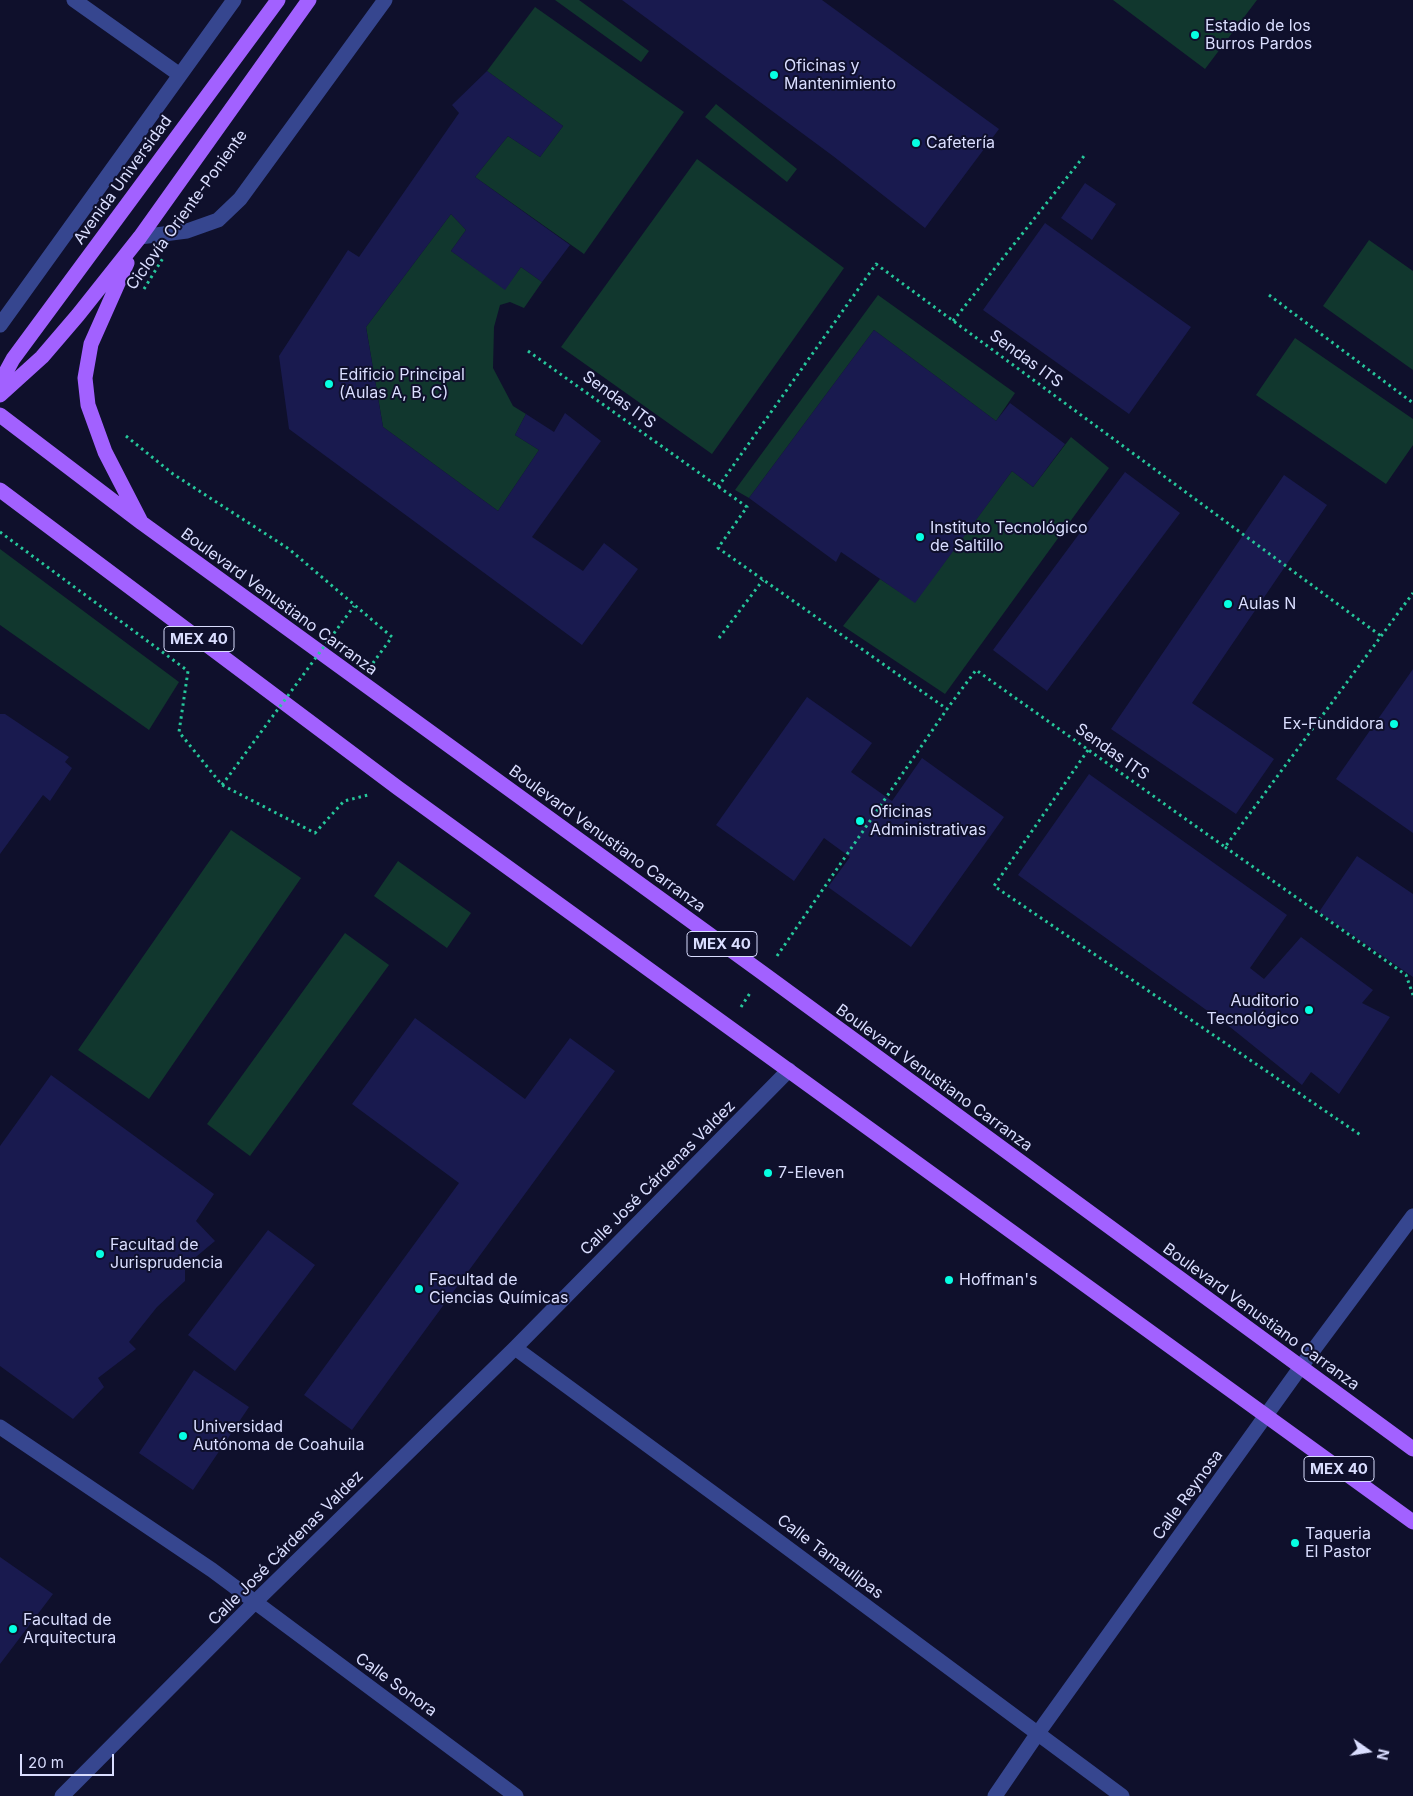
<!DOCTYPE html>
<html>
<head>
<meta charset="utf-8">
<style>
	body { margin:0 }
	#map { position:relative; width:1413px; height:1796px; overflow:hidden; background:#0f102c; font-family:Inter,sans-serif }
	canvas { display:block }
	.north { position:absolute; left:1343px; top:1726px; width:50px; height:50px; -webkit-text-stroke:4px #0f102c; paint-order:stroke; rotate:103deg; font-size:14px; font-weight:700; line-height:20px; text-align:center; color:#dadeff }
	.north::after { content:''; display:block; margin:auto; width:18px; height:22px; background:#dadeff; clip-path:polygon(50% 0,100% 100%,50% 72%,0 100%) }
	.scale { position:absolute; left:20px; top:1754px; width:94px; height:22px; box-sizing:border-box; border:2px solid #dadeff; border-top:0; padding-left:6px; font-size:15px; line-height:18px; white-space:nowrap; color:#dadeff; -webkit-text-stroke:4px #0f102c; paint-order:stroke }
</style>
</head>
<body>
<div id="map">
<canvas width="1413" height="1796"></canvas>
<div class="north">N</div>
<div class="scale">20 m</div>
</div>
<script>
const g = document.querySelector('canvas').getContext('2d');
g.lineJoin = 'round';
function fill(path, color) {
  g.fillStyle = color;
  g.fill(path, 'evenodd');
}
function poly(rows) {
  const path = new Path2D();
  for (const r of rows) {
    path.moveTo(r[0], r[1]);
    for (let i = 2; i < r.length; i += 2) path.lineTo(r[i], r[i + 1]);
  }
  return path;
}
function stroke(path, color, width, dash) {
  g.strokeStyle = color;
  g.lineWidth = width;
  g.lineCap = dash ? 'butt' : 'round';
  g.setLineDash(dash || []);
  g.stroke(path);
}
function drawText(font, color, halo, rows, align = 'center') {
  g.font = font + ' Inter,sans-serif';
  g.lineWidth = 4;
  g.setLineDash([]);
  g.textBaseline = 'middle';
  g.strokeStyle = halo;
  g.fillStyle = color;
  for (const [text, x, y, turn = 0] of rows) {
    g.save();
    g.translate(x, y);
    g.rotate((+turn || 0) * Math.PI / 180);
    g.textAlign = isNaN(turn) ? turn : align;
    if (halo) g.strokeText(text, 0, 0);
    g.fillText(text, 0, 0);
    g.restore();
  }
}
fill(poly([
	[555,0,579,0,649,51,641,62],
	[1113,0,1257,0,1205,69],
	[535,7,684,112,584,254,475,177,508,136,540,157,563,126,487,71],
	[716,104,797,169,787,182,705,117],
	[697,159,844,268,712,454,561,347],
	[451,214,466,230,451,251,505,289,521,267,542,282,524,308,510,302,500,305,494,327,493,368,513,406,526,414,515,435,539,450,498,511,383,427,366,327],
	[1369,240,1413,271,1413,370,1323,306],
	[878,295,1015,393,996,421,874,330,749,498,735,490],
	[1295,338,1413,419,1413,445,1386,484,1256,395],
	[1071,437,1109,468,945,694,843,626,880,579,915,602,1012,471,1033,487],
	[0,549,179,682,149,730,0,625],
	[231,830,301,878,149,1099,78,1050],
	[398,861,471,913,447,948,374,896],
	[345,933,389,965,250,1156,207,1124]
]), '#11372e');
fill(poly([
	[622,0,822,0,999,129,925,228,833,156],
	[487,71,563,126,540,157,508,136,475,177,570,245,542,282,521,267,505,290,451,251,466,230,451,214,366,327,383,427,498,511,539,450,515,435,526,414,554,432,565,413,601,441,532,537,583,571,604,543,638,569,582,645,289,429,279,356,348,250,359,257,459,113,452,105],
	[1085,183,1116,204,1092,240,1061,218],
	[1045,223,1191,327,1129,414,983,310],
	[874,330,996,421,1010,403,1065,444,1033,487,1012,471,915,603,841,552,836,562,749,498],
	[1125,472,1180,513,1047,691,993,650],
	[1284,475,1327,505,1192,703,1274,759,1236,814,1111,729],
	[1413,669,1413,833,1336,779],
	[807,697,872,743,851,772,892,801,922,758,1004,817,911,947,828,887,850,857,824,838,794,881,716,825],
	[0,714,5,714,69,757,65,762,72,768,50,801,43,795,0,854],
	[1089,774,1287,915,1250,968,1264,979,1301,937,1373,990,1362,1003,1390,1017,1339,1094,1311,1072,1302,1085,1230,1027,1018,875],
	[1357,856,1413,894,1413,977,1319,912],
	[415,1018,525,1099,570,1038,615,1071,352,1430,304,1395,459,1183,352,1104],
	[51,1075,214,1194,196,1221,215,1241,185,1266,185,1281,157,1307,129,1342,136,1349,98,1378,104,1387,73,1419,0,1366,0,1146],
	[268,1230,315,1265,235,1371,188,1335],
	[194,1370,249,1407,193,1490,139,1453],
	[0,1557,53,1594,0,1664]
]), '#191a4f');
stroke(poly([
	[144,289,163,258],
	[1269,295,1413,403],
	[953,321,1084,156],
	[528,351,747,507,718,548,947,709,976,670,1225,847,1413,593],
	[126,436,173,474,289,549,392,637,373,663],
	[718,487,876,264,1381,636],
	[0,532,188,671,179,732,222,785,315,833,344,801,368,795],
	[719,638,763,580],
	[1088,750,994,886,1362,1136],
	[1225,847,1406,975,1413,995],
	[777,956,947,709],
	[741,1007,750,993]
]), '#26c79b', 3, [2.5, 4]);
stroke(poly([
	[74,0,180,75],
	[140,237,187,231,218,220,240,199,385,0],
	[0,325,234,0],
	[515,1348,762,1529,1122,1796],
	[0,1427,212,1570,516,1796],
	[62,1796,254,1603,515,1348,789,1070],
	[995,1796,1038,1733,1300,1368,1413,1216]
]), '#36468f', 15);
stroke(poly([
	[127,263,91,344,85,378,88,405,105,452,140,520],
	[0,383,13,359,278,0],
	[0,395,42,357,78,315,140,237,309,0],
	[0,415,142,523,764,974,1413,1449],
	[0,490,398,788,1413,1522]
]), '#a261ff', 15);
stroke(poly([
	[222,785,354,606]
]), '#26c79b', 3, [2.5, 4]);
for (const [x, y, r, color] of [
	[1195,35,5,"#06ffe2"],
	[774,75,5,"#06ffe2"],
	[916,143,5,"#06ffe2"],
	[329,384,5,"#06ffe2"],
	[920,537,5,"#06ffe2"],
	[1228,604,5,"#06ffe2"],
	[1394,724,5,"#06ffe2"],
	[860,821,5,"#06ffe2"],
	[1309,1010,5,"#06ffe2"],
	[768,1173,5,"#06ffe2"],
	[100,1254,5,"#06ffe2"],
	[949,1280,5,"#06ffe2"],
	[419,1289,5,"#06ffe2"],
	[183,1436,5,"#06ffe2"],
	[1295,1543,5,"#06ffe2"],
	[13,1629,5,"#06ffe2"]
]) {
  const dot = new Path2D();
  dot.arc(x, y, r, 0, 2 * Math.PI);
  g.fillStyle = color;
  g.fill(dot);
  stroke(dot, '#0f102c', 2);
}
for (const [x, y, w] of [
	[199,639,70],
	[722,944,70],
	[1339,1469,70]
]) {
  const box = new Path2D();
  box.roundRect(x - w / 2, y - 12.5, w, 25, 4);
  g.fillStyle = '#0f102c';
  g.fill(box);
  stroke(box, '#dadeff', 1);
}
drawText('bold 15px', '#dadeff', null, [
	["MEX 40",199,639],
	["MEX 40",722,944],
	["MEX 40",1339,1469]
]);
drawText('16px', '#dadeff', '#0f102c', [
	["Estadio de los",1205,26],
	["Burros Pardos",1205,44],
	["Oficinas y",784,66],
	["Mantenimiento",784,84],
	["Cafetería",926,143],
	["Edificio Principal",339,375],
	["(Aulas A, B, C)",339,393],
	["Instituto Tecnológico",930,528],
	["de Saltillo",930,546],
	["Aulas N",1238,604],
	["Ex-Fundidora",1384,724,"right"],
	["Oficinas",870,812],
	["Administrativas",870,830],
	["Auditorio",1299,1001,"right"],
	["Tecnológico",1299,1019,"right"],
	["7-Eleven",778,1173],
	["Facultad de",110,1245],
	["Jurisprudencia",110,1263],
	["Facultad de",429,1280],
	["Ciencias Químicas",429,1298],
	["Hoffman's",959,1280],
	["Universidad",193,1427],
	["Autónoma de Coahuila",193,1445],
	["Taqueria",1305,1534],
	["El Pastor",1305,1552],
	["Facultad de",23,1620],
	["Arquitectura",23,1638]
], 'left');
drawText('16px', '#dadeff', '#0f102c', [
	["Avenida Universidad",123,180,-54],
	["Ciclovía Oriente-Poniente",187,210,-54],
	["Sendas ITS",1026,359,36],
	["Sendas ITS",619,400,36],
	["Boulevard Venustiano Carranza",279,602,36],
	["Sendas ITS",1112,752,35],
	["Boulevard Venustiano Carranza",607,839,36],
	["Boulevard Venustiano Carranza",934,1078,36],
	["Calle José Cárdenas Valdez",658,1178,-45],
	["Boulevard Venustiano Carranza",1261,1317,36],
	["Calle Reynosa",1188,1495,-54],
	["Calle José Cárdenas Valdez",286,1548,-45],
	["Calle Tamaulipas",830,1557,37],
	["Calle Sonora",396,1685,36]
]);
</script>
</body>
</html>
